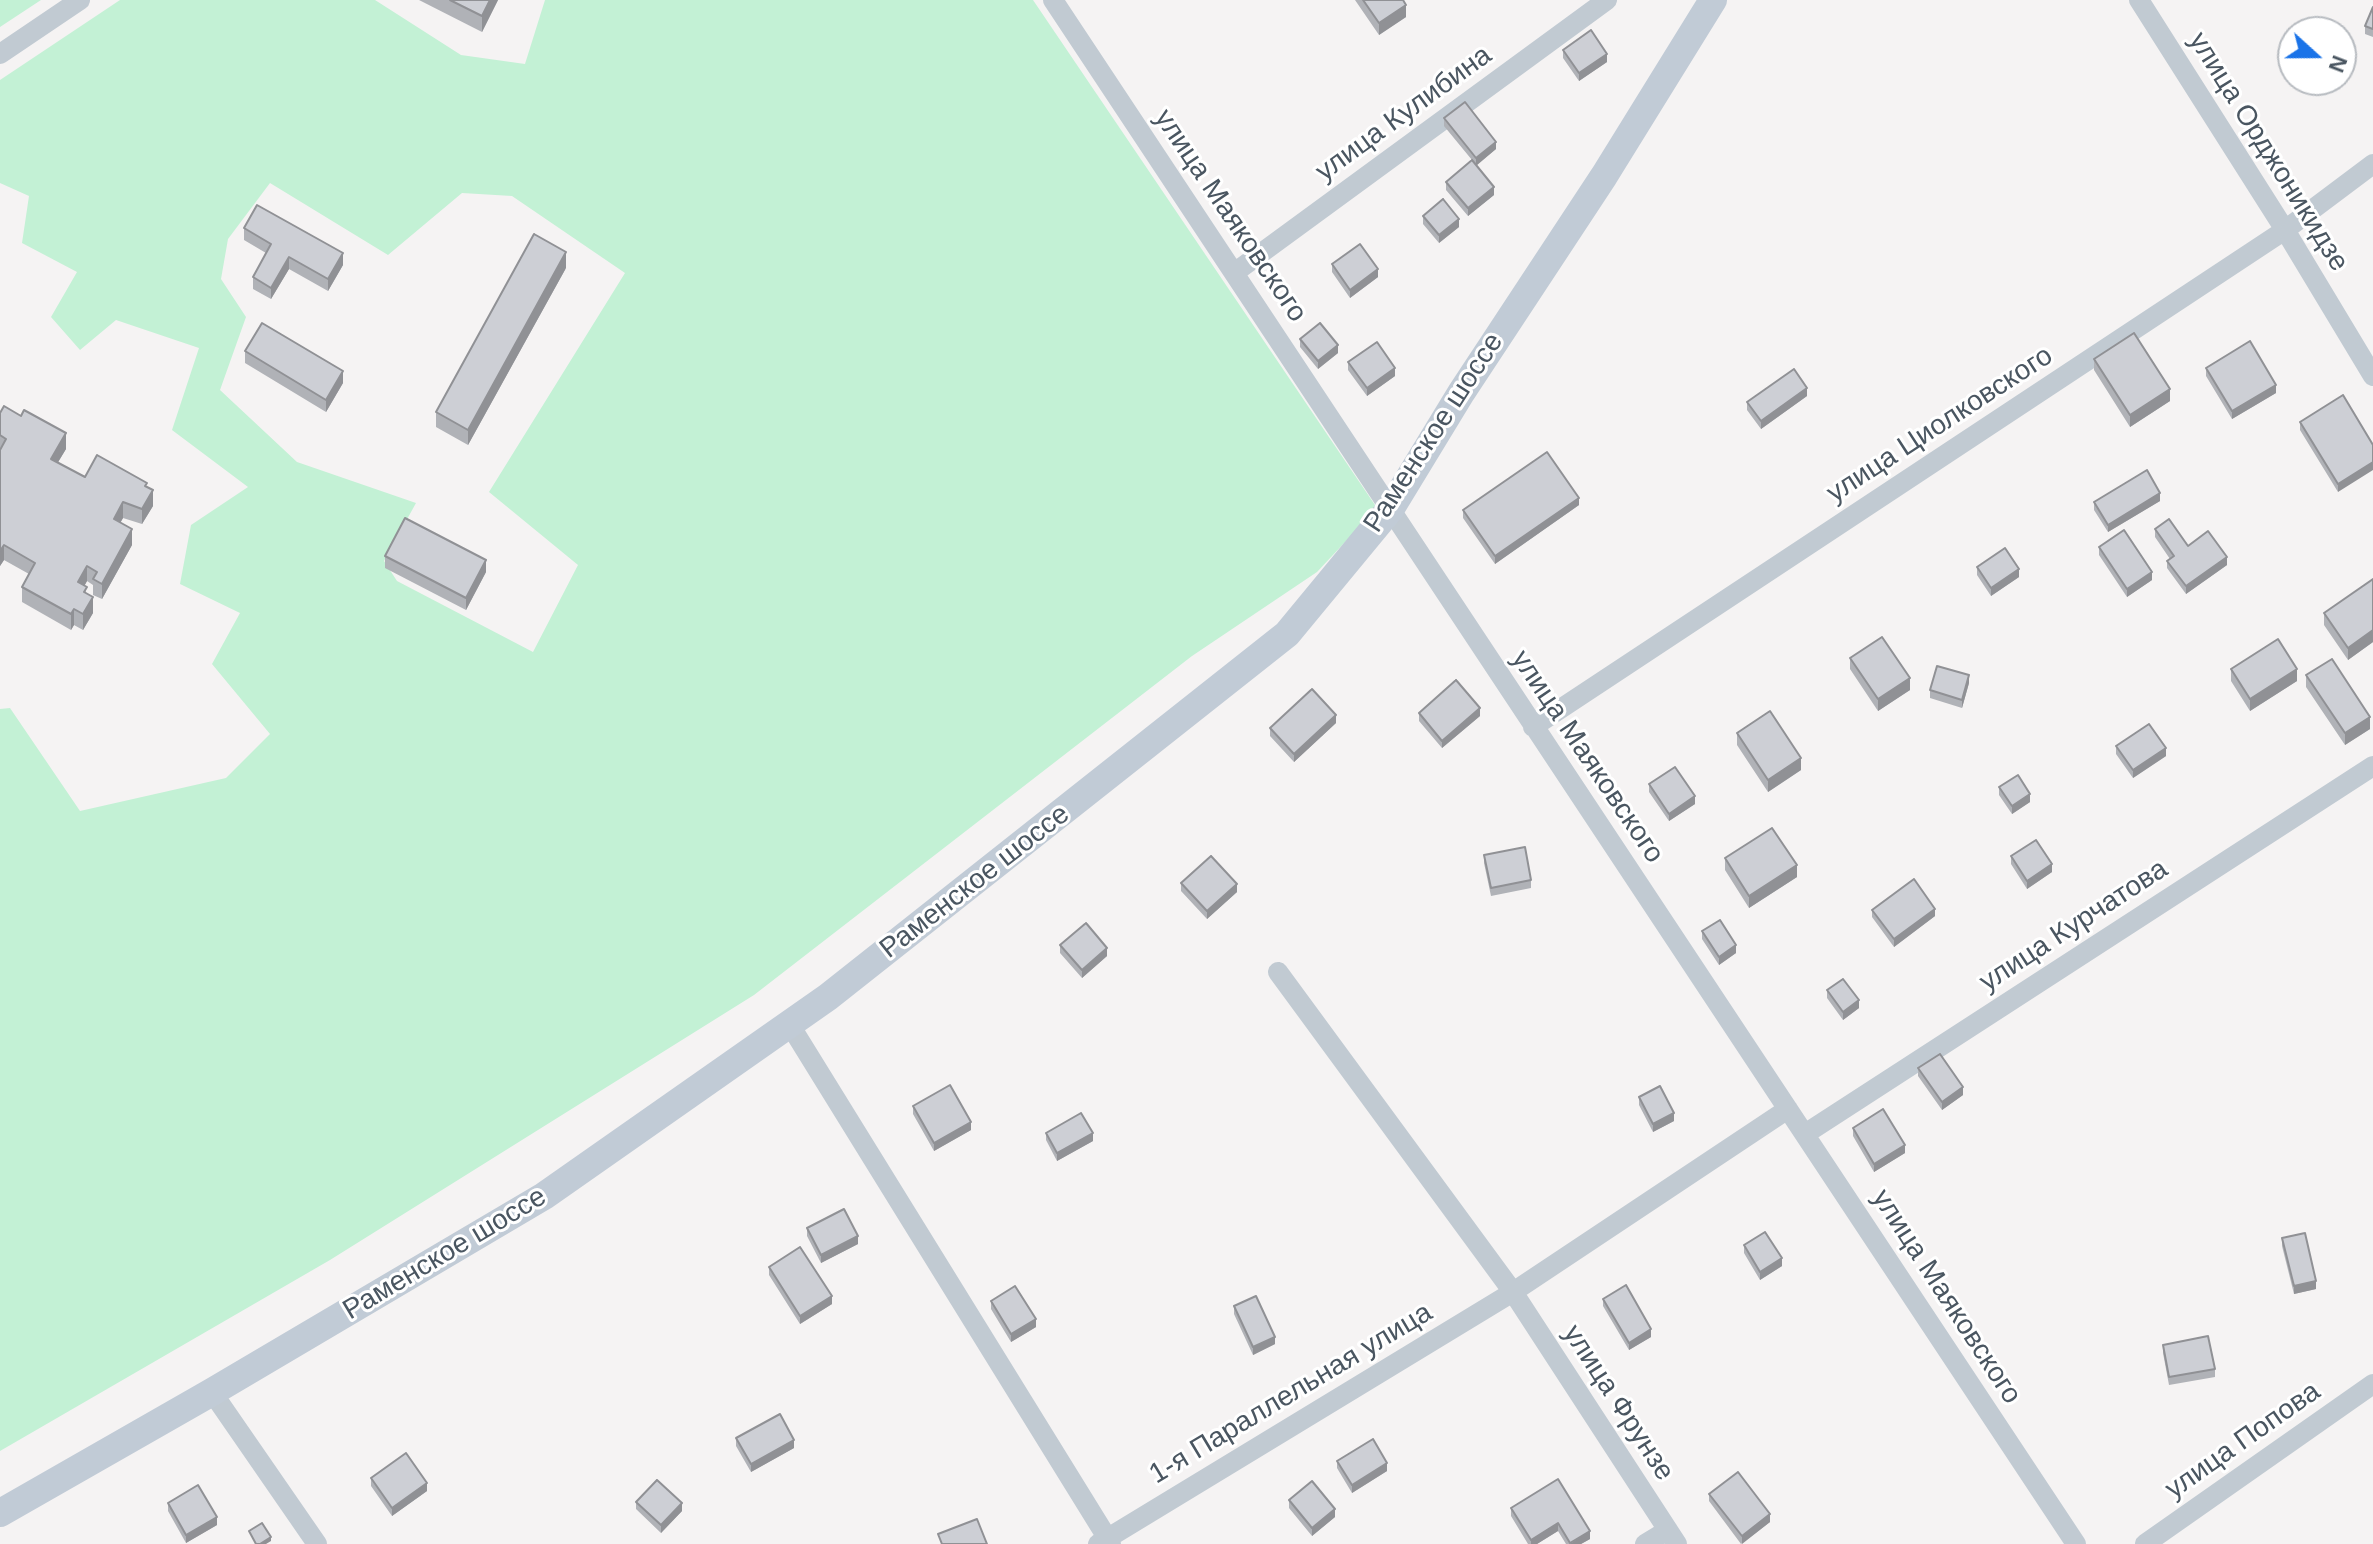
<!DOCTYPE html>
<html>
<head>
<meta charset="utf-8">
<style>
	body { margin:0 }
	#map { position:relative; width:2373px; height:1544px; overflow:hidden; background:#f5f3f3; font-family:Helvetica,sans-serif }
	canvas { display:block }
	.north { position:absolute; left:2277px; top:16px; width:80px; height:80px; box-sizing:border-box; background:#fff; border:2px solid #b7bbc0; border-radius:50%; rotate:111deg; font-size:22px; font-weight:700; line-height:32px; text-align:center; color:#4a5661 }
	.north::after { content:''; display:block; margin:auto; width:28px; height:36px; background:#1a73e8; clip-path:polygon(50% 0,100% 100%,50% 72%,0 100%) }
</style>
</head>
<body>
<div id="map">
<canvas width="2373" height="1544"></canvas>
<div class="north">N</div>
</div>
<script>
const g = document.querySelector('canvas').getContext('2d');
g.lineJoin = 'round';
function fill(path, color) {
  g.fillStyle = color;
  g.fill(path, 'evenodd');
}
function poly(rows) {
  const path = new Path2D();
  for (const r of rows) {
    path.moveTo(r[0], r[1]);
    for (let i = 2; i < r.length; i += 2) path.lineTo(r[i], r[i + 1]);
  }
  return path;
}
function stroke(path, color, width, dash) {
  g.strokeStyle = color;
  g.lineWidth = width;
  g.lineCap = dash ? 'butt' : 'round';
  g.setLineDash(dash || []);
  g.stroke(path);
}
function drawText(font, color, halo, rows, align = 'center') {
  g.font = font + ' Helvetica,sans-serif';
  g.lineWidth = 6;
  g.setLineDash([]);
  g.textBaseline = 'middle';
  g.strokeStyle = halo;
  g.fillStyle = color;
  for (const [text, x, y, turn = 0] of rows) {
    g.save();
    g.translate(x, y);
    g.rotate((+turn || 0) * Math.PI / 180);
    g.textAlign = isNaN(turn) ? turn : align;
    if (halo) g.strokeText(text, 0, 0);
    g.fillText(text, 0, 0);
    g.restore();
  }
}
fill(poly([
	[0,0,41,0,0,27],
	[120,0,375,0,461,55,525,64,545,0,1033,0,1377,508,1317,572,1192,656,754,995,330,1260,0,1451,0,709,10,708,80,811,226,778,270,734,212,664,240,613,180,584,191,525,248,487,172,430,199,348,116,320,80,350,51,317,77,272,22,243,29,196,0,183,0,80],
	[270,183,388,255,462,193,512,196,625,273,489,492,578,565,533,652,397,581,384,561,416,503,297,462,220,390,246,317,221,279,228,239]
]), '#c3f1d5');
stroke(poly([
	[1053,0,2076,1544],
	[2139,0,2285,230,2373,376],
	[0,54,80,0],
	[1234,273,1607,0],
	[1533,727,2285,230,2373,164],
	[1278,972,1513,1292,1677,1544],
	[790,1025,1111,1544],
	[1805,1134,2373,766],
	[212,1392,317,1544],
	[1098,1544,1513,1292,1788,1109],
	[1645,1544,1668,1530],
	[2145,1544,2373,1384]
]), '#c1cad2', 20);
stroke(poly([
	[0,1513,212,1392,544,1196,828,997,1287,634,1391,508,1461,393,1604,176,1713,0]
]), '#c1cbd6', 28);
fill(poly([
	[419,0,498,0,482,32],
	[1355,0,1403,0,1406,17,1379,35],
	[2373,7,2373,37,2365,34,2365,26],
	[1563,50,1607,62,1579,81,1563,58],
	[1444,118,1496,149,1476,165,1494,195,1468,216,1446,190,1446,182,1472,160,1444,126],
	[1423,216,1459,227,1439,243,1423,224],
	[244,228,343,265,328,291,289,269,271,299,253,289,253,277,266,253,244,240],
	[1332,264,1378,277,1350,298,1332,272],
	[566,268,468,445,436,427,436,412],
	[1300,339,1338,353,1318,369,1300,347],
	[245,351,343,383,326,412,245,363],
	[2094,359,2170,401,2130,427,2094,370],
	[1348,362,1395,376,1367,396,1348,370],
	[2206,368,2276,393,2232,419,2206,376],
	[2343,395,2338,492,2300,430,2300,422],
	[1807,396,1761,429,1747,410,1747,402],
	[0,413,66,449,58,462,85,477,147,487,153,506,142,524,123,518,120,523,132,545,102,599,93,595,93,585,87,581,84,586,93,613,83,630,74,625,71,630,22,602,22,587,29,574,4,560,0,566],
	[2160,501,2108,532,2094,510,2094,502],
	[1579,505,1495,564,1463,518,1463,510],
	[2155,529,2227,565,2186,594,2167,568,2167,561,2170,559,2155,537],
	[2099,547,2152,580,2127,597,2099,555],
	[385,556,486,572,466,610,385,568],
	[1977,567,2019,577,1991,596,1977,575],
	[2373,579,2373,642,2348,660,2324,625,2324,613],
	[1850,658,1910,690,1878,711,1850,669],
	[2231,669,2297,681,2250,711,2231,681],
	[2306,675,2370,729,2345,745,2306,687],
	[1969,683,1962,708,1930,698,1930,690],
	[1419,713,1480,716,1442,748,1419,721],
	[1336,723,1294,762,1270,736,1270,728],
	[1737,733,1801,770,1768,792,1737,745],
	[2116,746,2166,756,2133,778,2116,754],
	[1649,784,1695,804,1669,821,1649,792],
	[1999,787,2030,802,2012,814,1999,795],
	[1484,855,1531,880,1531,888,1491,896,1484,863],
	[2011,856,2052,872,2027,889,2011,864],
	[1725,858,1797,877,1749,908,1725,870],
	[1181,883,1237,892,1207,919,1181,891],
	[1872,910,1935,916,1894,947,1872,917],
	[1702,931,1736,953,1719,965,1702,939],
	[1060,945,1107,956,1082,978,1060,953],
	[1827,990,1859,1008,1843,1020,1827,998],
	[1918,1068,1963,1095,1942,1110,1918,1076],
	[1639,1097,1674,1121,1653,1132,1639,1105],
	[913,1106,971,1130,934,1151,913,1114],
	[1853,1128,1905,1153,1874,1172,1853,1136],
	[1046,1133,1093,1141,1057,1161,1046,1140],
	[807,1228,858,1244,821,1263,807,1236],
	[2282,1238,2316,1289,2294,1294,2282,1246],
	[1744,1245,1782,1266,1760,1280,1744,1253],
	[769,1267,832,1304,800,1324,769,1275],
	[1603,1299,1651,1337,1629,1350,1603,1306],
	[991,1301,1036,1327,1011,1342,991,1309],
	[1234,1306,1275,1344,1253,1355,1234,1314],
	[2163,1345,2215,1369,2215,1377,2169,1385,2163,1353],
	[736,1438,794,1448,751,1472,736,1446],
	[1337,1461,1387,1471,1352,1493,1337,1468],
	[371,1478,427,1491,392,1516,371,1486],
	[1709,1494,1770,1522,1741,1544,1709,1501],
	[1289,1500,1335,1517,1312,1536,1289,1508],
	[636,1502,682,1511,661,1533,636,1509],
	[168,1503,217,1525,186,1543,168,1511],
	[1511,1508,1590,1531,1590,1539,1581,1544,1566,1544,1558,1531,1537,1544,1528,1544,1511,1516]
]), '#b0b2b7');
fill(poly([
	[490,0,498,0,482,32,482,16],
	[1406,5,1406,17,1379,35,1379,23],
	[1607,54,1607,62,1579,81,1579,73],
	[1496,142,1496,149,1476,166,1476,158],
	[1494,187,1494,195,1468,216,1468,208],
	[1459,219,1459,227,1439,243,1439,235],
	[566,252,566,268,468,445,468,430],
	[343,253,343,265,328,291,328,279],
	[289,257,289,269,271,299,271,288],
	[1378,269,1378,277,1350,298,1350,290],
	[1338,345,1338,353,1318,369,1318,361],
	[1395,368,1395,376,1367,396,1367,388],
	[343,371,343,383,326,412,326,400],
	[2276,385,2276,393,2232,419,2232,411],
	[1807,388,1807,396,1761,429,1761,421],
	[2170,389,2170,401,2130,427,2130,415],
	[66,433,66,449,51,474,51,459],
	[2373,462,2373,470,2338,492,2338,484],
	[153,490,153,506,142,524,142,509],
	[2160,493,2160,501,2108,532,2108,525],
	[1579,498,1579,505,1495,564,1495,556],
	[123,502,123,518,114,534,114,519],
	[132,529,132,545,102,599,102,584],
	[4,545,4,560,0,566,0,551],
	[2227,557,2227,565,2186,594,2186,586],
	[486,560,486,572,466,610,466,598],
	[87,566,87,581,78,598,78,582],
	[2019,569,2019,577,1991,596,1991,588],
	[2152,572,2152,580,2127,597,2127,589],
	[93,597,93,613,83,630,83,614],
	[74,609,74,625,71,630,71,614],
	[2373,630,2373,642,2348,660,2348,648],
	[2297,669,2297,681,2250,711,2250,699],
	[1969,675,1969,683,1962,708,1962,700],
	[1910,678,1910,690,1878,711,1878,699],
	[1480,708,1480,716,1442,748,1442,741],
	[1336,715,1336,723,1294,762,1294,754],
	[2370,717,2370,729,2345,745,2345,733],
	[2166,748,2166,756,2133,778,2133,770],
	[1801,758,1801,770,1768,792,1768,780],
	[2030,794,2030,802,2012,814,2012,806],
	[1695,796,1695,804,1669,821,1669,814],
	[2052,864,2052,872,2027,889,2027,881],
	[1797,865,1797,877,1749,908,1749,896],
	[1237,884,1237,892,1207,919,1207,911],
	[1935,909,1935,916,1894,947,1894,939],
	[1736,945,1736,953,1719,965,1719,957],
	[1107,948,1107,956,1082,978,1082,970],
	[1859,1000,1859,1008,1843,1020,1843,1012],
	[1963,1087,1963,1095,1942,1110,1942,1102],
	[1674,1113,1674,1121,1653,1132,1653,1124],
	[971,1122,971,1130,934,1151,934,1143],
	[1093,1133,1093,1141,1057,1161,1057,1153],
	[1905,1145,1905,1153,1874,1172,1874,1164],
	[858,1236,858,1244,821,1263,821,1255],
	[1782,1258,1782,1266,1760,1280,1760,1272],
	[2316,1281,2316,1289,2294,1294,2294,1286],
	[832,1296,832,1304,800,1324,800,1316],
	[1036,1319,1036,1327,1011,1342,1011,1334],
	[1651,1329,1651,1337,1629,1350,1629,1343],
	[1275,1337,1275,1344,1253,1355,1253,1347],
	[794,1440,794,1448,751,1472,751,1464],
	[1387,1463,1387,1471,1352,1493,1352,1485],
	[427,1483,427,1491,392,1516,392,1508],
	[682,1503,682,1511,661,1533,661,1525],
	[1335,1509,1335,1517,1312,1536,1312,1528],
	[1770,1514,1770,1522,1742,1544,1742,1536],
	[217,1517,217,1525,186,1543,186,1535],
	[1558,1523,1558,1531,1537,1544,1531,1544,1531,1540],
	[1590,1531,1590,1539,1581,1544,1570,1544],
	[271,1537,271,1541,266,1544,260,1544]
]), '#909195');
const building = poly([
	[450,0,490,0,482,16,450,0],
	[1363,0,1403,0,1406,5,1379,23,1363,0],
	[2373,7,2373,29,2365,26,2373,7],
	[1591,30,1607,54,1579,73,1563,50,1591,30],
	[1465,102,1496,142,1476,158,1444,118,1465,102],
	[1472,160,1494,187,1468,208,1446,182,1472,160],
	[1443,199,1459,219,1439,235,1423,216,1443,199],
	[257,205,343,253,328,279,289,257,271,288,253,277,271,244,244,228,257,205],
	[534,234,566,252,468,430,436,412,534,234],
	[1360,244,1378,269,1350,290,1332,264,1360,244],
	[262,323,343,371,326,400,245,351,262,323],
	[1320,323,1338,345,1318,361,1300,339,1320,323],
	[2134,333,2170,389,2130,415,2094,359,2134,333],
	[2250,341,2276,385,2232,411,2206,368,2250,341],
	[1377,342,1395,368,1367,388,1348,362,1377,342],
	[1794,369,1807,388,1761,421,1747,402,1794,369],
	[2343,395,2373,445,2373,462,2338,484,2300,422,2343,395],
	[4,406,21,416,24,410,66,433,51,459,85,477,97,455,147,483,145,486,153,490,142,509,123,502,114,519,132,529,102,584,93,579,97,572,87,566,78,582,87,587,84,592,93,597,83,614,74,609,71,614,22,587,35,563,4,545,0,551,0,450,6,439,0,435,0,413,4,406],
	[1547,452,1579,498,1495,556,1463,510,1547,452],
	[2147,470,2160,493,2108,525,2094,502,2147,470],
	[405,518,486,560,466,598,385,556,405,518],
	[2169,519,2188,546,2208,531,2227,557,2186,586,2167,561,2174,556,2155,529,2169,519],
	[2124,530,2152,572,2127,589,2099,547,2124,530],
	[2005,548,2019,569,1991,588,1977,567,2005,548],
	[2373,579,2373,630,2348,648,2324,613,2373,579],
	[1882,637,1910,678,1878,699,1850,658,1882,637],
	[2278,639,2297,669,2250,699,2231,669,2278,639],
	[2332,659,2370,717,2345,733,2306,675,2332,659],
	[1937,666,1969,675,1962,700,1930,690,1937,666],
	[1456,680,1480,708,1442,741,1419,713,1456,680],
	[1312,689,1336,715,1294,754,1270,728,1312,689],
	[1770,711,1801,758,1768,780,1737,733,1770,711],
	[2149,724,2166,748,2133,770,2116,746,2149,724],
	[1675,767,1695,796,1669,814,1649,784,1675,767],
	[2018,775,2030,794,2012,806,1999,787,2018,775],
	[1772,828,1797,865,1749,896,1725,858,1772,828],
	[2036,840,2052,864,2027,881,2011,856,2036,840],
	[1525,847,1531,880,1491,888,1484,855,1525,847],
	[1211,856,1237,884,1207,911,1181,883,1211,856],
	[1914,879,1935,909,1894,939,1872,910,1914,879],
	[1720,920,1736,945,1719,957,1702,931,1720,920],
	[1086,923,1107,948,1082,970,1060,945,1086,923],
	[1843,979,1859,1000,1843,1012,1827,990,1843,979],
	[1940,1054,1963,1087,1942,1102,1918,1068,1940,1054],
	[950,1085,971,1122,934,1143,913,1106,950,1085],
	[1660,1086,1674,1113,1653,1124,1639,1097,1660,1086],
	[1883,1109,1905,1145,1874,1164,1853,1128,1883,1109],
	[1081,1113,1093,1133,1057,1153,1046,1133,1081,1113],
	[844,1209,858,1236,821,1255,807,1228,844,1209],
	[1765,1232,1782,1258,1760,1272,1744,1245,1765,1232],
	[2305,1233,2316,1281,2294,1286,2282,1238,2305,1233],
	[800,1247,832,1296,800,1316,769,1267,800,1247],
	[1626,1285,1651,1329,1629,1343,1603,1299,1626,1285],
	[1015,1286,1036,1319,1011,1334,991,1301,1015,1286],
	[1256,1296,1275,1337,1253,1347,1234,1306,1256,1296],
	[2208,1336,2215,1369,2169,1377,2163,1345,2208,1336],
	[780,1414,794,1440,751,1464,736,1438,780,1414],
	[1373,1439,1387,1463,1352,1485,1337,1461,1373,1439],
	[406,1453,427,1483,392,1508,371,1478,406,1453],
	[1738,1472,1770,1514,1742,1536,1709,1494,1738,1472],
	[1558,1479,1590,1531,1570,1543,1558,1523,1531,1540,1511,1508,1558,1479],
	[657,1480,682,1503,661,1525,636,1502,657,1480],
	[1312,1481,1335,1509,1312,1528,1289,1500,1312,1481],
	[198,1485,217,1517,186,1535,168,1503,198,1485],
	[977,1519,987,1544,942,1544,938,1534,977,1519],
	[262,1523,271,1537,260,1544,256,1544,249,1531,262,1523]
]);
fill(building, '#cdcfd5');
stroke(building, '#909195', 2);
drawText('28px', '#4a5661', '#fff', [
	["улица Кулибина",1404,114,-36],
	["улица Орджоникидзе",2268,152,58],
	["улица Маяковского",1230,216,56],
	["улица Циолковского",1940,425,-33],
	["Раменское шоссе",1434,433,-57],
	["улица Маяковского",1587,757,56],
	["Раменское шоссе",975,882,-38],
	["улица Курчатова",2074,926,-33],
	["Раменское шоссе",445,1254,-31],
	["улица Маяковского",1946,1297,57],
	["1-я Параллельная улица",1291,1394,-31],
	["улица Фрунзе",1618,1403,57],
	["улица Попова",2243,1441,-35]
]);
</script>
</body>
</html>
